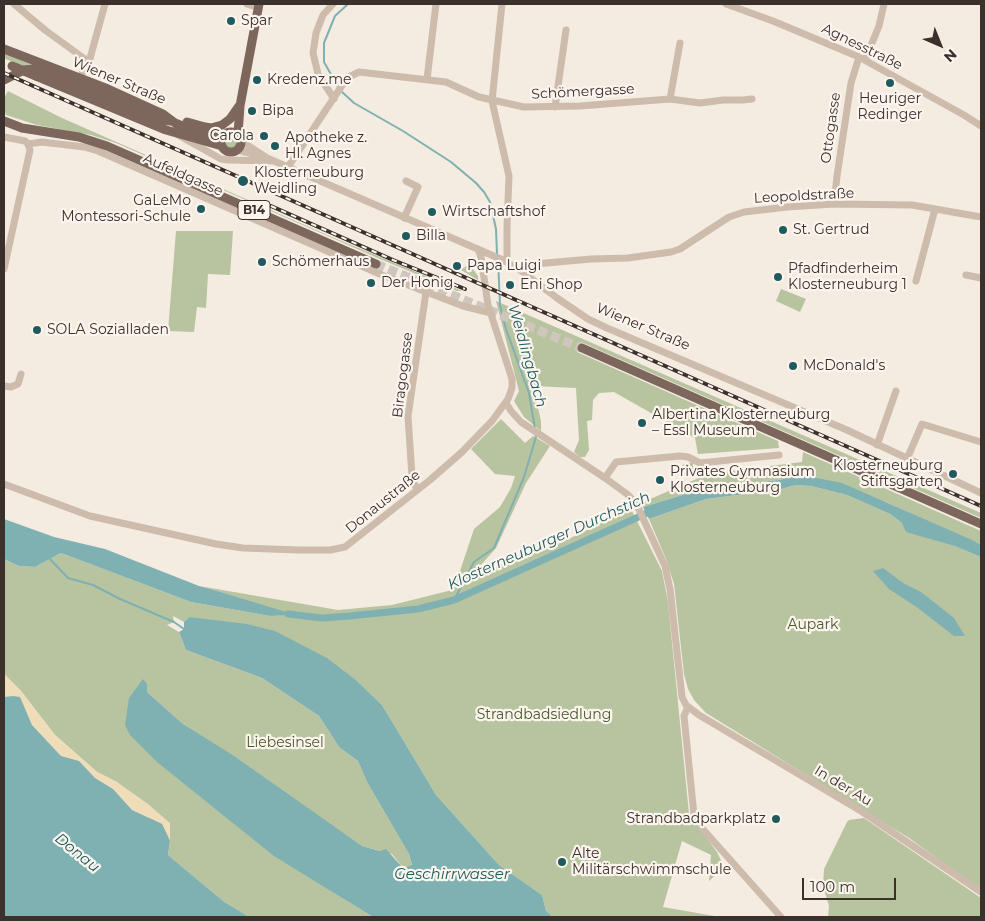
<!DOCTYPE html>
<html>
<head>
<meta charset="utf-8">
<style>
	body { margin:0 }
	#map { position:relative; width:985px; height:921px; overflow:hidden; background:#f4ebe1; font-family:Montserrat,sans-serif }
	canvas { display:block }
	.frame { position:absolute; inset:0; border:5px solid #3b302b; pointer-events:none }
	.north { position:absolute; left:915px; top:20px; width:50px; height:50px; -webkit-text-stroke:4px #fbf5ee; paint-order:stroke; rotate:136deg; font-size:14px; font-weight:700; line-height:20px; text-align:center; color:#3b302b }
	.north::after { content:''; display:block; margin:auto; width:18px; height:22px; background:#3b302b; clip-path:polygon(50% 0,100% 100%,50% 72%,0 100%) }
	.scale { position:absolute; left:802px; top:878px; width:94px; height:22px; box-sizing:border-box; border:2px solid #3b302b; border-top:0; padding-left:6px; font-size:15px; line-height:18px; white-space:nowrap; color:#3b302b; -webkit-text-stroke:4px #fbf5ee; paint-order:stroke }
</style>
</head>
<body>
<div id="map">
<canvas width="985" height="921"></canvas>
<div class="frame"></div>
<div class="north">N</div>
<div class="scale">100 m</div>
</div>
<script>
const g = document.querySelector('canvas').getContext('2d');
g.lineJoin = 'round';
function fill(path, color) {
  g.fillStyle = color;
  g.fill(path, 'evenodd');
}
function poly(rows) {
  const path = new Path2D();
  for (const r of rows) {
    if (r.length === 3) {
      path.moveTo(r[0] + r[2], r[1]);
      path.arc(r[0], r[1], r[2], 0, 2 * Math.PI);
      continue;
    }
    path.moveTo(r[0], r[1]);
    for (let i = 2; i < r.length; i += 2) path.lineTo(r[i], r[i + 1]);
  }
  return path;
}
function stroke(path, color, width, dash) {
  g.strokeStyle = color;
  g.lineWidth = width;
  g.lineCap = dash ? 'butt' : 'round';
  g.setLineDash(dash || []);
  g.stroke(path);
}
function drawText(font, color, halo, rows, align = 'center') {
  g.font = font + ' Montserrat,sans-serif';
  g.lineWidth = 4.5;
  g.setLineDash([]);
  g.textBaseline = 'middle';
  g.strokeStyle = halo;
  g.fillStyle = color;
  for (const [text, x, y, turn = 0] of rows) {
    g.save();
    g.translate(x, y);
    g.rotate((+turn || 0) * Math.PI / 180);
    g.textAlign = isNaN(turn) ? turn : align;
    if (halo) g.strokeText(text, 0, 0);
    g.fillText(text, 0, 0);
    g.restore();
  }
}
fill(poly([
	[4,52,32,65,23,67,12,62,4,58],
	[8,91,62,118,332,237,462,291,457,291,380,259,116,143,91,135,37,125,6,115,4,109,4,98],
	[231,142,6],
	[176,231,233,231,230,275,208,274,206,308,197,307,194,332,168,331],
	[469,264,478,276,478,280,461,270],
	[781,289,806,299,800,312,776,301],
	[496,301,981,513,981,518,581,342,577,352,778,441,779,448,698,454,695,438,614,392,599,393,593,400,592,420,587,421,589,450,585,457,580,457,574,452,579,440,576,388,533,386,541,421,541,431,524,417,514,401,519,391],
	[501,419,525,443,533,436,550,446,526,483,496,548,473,574,550,548,624,512,629,505,662,571,668,602,689,814,717,852,724,867,709,881,711,855,682,841,663,907,720,917,553,917,546,911,542,895,499,865,436,795,382,705,357,681,189,617,184,622,173,616,174,622,167,625,179,632,186,650,262,678,319,716,339,747,358,761,367,782,409,854,412,866,403,868,392,854,362,846,183,724,147,692,129,698,331,891,373,917,249,917,223,901,168,855,170,841,117,782,97,772,55,735,21,691,4,674,4,559,19,566,35,567,61,553,191,602,270,616,294,615,221,592,199,586,338,610,392,605,452,590,459,574,474,529,500,507,511,488,515,476,495,474,471,449],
	[803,452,981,531,981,545,918,517,888,503,801,475,779,480,717,487,689,493,643,507,641,503,708,474,802,462],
	[693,462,693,471,696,472,686,479,682,465],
	[796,485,811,486,847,495,890,514,902,523,981,557,981,890,909,838,706,713,694,700,688,689,684,674,674,584,666,559,649,519,706,499,777,490],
	[864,818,981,898,981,917,828,917,829,906,823,886,824,869,847,822,849,820]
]), '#b8c4a0');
fill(poly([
	[4,674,21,691,55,735,97,772,117,782,148,804,170,823,170,841,162,824,132,810,113,789,95,778,79,762,61,756,32,725,20,698,13,696,4,697]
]), '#efdcb8');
fill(poly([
	[801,475,842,483,972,540,981,545,981,557,955,546,906,532,902,523,890,514,847,495,811,486,796,485,777,490,706,499,649,519,643,507,689,493,717,487,779,480],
	[4,519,54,537,105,549,199,586,221,592,296,615,270,616,191,602,61,553,35,567,19,566,4,559],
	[883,568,903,583,921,592,954,618,965,636,954,636,918,608,889,589,873,571],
	[189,617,247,624,275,631,327,658,357,681,382,705,436,795,499,865,542,895,546,911,553,917,373,917,274,856,157,762,130,735,125,725,129,698,143,679,147,684,147,692,183,724,234,756,362,846,380,851,386,849,403,868,412,865,409,854,367,782,358,761,339,747,319,716,262,678,186,650,179,632,184,629,184,622],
	[13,696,20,697,32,725,61,756,79,761,95,778,113,789,132,810,162,824,170,841,168,855,223,901,249,917,4,917,4,697]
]), '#7fb0b2');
stroke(poly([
	[338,87,324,62,324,43,335,16,348,4],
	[341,91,354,103,403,131,451,162,476,183,484,192,490,202,496,229,497,254],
	[498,259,500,305,506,329,529,393,535,429],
	[49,558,68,578,93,585,120,599,174,622,184,629],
	[454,600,474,562,494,548,524,477,536,437,535,433]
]), '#7fb0b2', 2);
stroke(poly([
	[288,614,322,618,350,616,418,609,454,600,654,510]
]), '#7fb0b2', 7);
stroke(poly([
	[376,264,582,348]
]), '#cfc6bd', 9, [9, 4.5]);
stroke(poly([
	[14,4,45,30,89,62],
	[247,4,258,7],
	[333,4,323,15,316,33,313,53,318,74,334,99],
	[502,4,492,101,509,176,507,227,507,262],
	[726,4,773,21,859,57,964,115,981,126],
	[865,60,879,26,884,4],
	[80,77,89,62,105,4],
	[427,79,436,4],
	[670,99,680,43],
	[555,107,566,30],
	[178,135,221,159,228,160,271,161],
	[4,137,25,141,28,144,30,150,4,269],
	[241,141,267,158,503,260,520,270,557,298,588,319,607,328,847,430,981,493],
	[28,144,42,142,84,147,98,151,382,275,463,306,491,313],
	[237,150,261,156],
	[288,167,343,84,349,77,359,72,446,82,479,97,524,107,580,106,670,99,700,103,723,100,743,100,752,99],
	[834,204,837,176,851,83,859,57],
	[404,218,418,187,406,181],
	[520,270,535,264,591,259,628,258,671,252,680,249,729,217,744,212,787,207,834,204,912,205,981,217],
	[966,275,981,278],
	[916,281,935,209],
	[4,386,11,387,18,384,21,374],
	[506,403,511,411,521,422,605,478,627,494,636,503,665,566,670,589,682,697,686,705,699,715,861,811,981,892],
	[877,445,896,391],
	[907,459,922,424,981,442],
	[605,478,616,462,680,456,688,457,700,463,779,455],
	[4,484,90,516,216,544,243,548,298,550,330,550,345,547,430,480,462,452,492,421,508,399,512,388,512,379,488,305,481,257,478,249],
	[417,490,412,477,408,416,426,292],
	[688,707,684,716,694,815,701,827,781,917]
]), '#cdbbac', 7);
stroke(poly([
	[4,49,108,89,163,114,175,123,201,134,222,136],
	[36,76,166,130,222,146],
	[4,80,24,70,34,69,45,72,109,98,128,108,151,117,170,121],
	[4,121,22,128,79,137,107,146,376,264],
	[187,122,205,127,211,128,222,125,230,119,239,106],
	[231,142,10],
	[238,134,240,106,259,4],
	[582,348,981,524]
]), '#7d675c', 9);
const rail = poly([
	[4,73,981,506],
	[271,206,393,260,465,289]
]);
stroke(rail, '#3b302b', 4);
stroke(rail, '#fbf5ee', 2, [5.5]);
stroke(poly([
	[12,66,36,76]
]), '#7d675c', 9);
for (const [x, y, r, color] of [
	[231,21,5,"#1f5a5e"],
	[257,80,5,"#1f5a5e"],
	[890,83,5,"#1f5a5e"],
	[252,111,5,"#1f5a5e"],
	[264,136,5,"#1f5a5e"],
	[275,146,5,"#1f5a5e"],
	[243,181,6,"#1f5a5e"],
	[201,209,5,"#1f5a5e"],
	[432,212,5,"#1f5a5e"],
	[783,230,5,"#1f5a5e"],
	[406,236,5,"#1f5a5e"],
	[262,262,5,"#1f5a5e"],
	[457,266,5,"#1f5a5e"],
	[778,277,5,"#1f5a5e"],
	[371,283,5,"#1f5a5e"],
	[510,285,5,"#1f5a5e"],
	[37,330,5,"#1f5a5e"],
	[793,366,5,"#1f5a5e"],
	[642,423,5,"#1f5a5e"],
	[953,474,5,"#1f5a5e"],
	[660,480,5,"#1f5a5e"],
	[776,819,5,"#1f5a5e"],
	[562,862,5,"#1f5a5e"]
]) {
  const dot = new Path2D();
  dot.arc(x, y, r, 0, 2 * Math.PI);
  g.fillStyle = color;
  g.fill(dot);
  stroke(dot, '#fbf5ee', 2);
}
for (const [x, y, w] of [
	[254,210,32]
]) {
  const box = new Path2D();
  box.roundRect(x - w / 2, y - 9.5, w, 19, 4);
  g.fillStyle = '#fbf5ee';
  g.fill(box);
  stroke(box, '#3b302b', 1);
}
drawText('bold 12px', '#3b302b', null, [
	["B14",254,210]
]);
drawText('14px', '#3b302b', '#fbf5ee', [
	["Spar",241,21],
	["Kredenz.me",267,80],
	["Heuriger",890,99,"center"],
	["Redinger",890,115,"center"],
	["Bipa",262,111],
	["Carola",254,136,"right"],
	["Apotheke z.",285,138],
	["Hl. Agnes",285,154],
	["Klosterneuburg",254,173],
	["Weidling",254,189],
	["GaLeMo",191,201,"right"],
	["Montessori-Schule",191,217,"right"],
	["Wirtschaftshof",442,212],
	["St. Gertrud",793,230],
	["Billa",416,236],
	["Schömerhaus",272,262],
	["Papa Luigi",467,266],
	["Pfadfinderheim",788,269],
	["Klosterneuburg 1",788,285],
	["Der Honig",381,283],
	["Eni Shop",520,285],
	["SOLA Sozialladen",47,330],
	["McDonald's",803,366],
	["Albertina Klosterneuburg",652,415],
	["– Essl Museum",652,431],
	["Klosterneuburg",943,466,"right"],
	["Stiftsgarten",943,482,"right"],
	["Privates Gymnasium",670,472],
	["Klosterneuburg",670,488],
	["Strandbadparkplatz",766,819,"right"],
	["Alte",572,854],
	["Militärschwimmschule",572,870]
], 'left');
drawText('14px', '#3b302b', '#fbf5ee', [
	["Agnesstraße",862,47,26],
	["Wiener Straße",119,81,23],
	["Schömergasse",583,92,-3],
	["Ottogasse",831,128,-82],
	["Aufeldgasse",183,175,24],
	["Leopoldstraße",804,196,-3],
	["Wiener Straße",643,327,23],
	["Biragogasse",403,375,-83],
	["Donaustraße",383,502,-39],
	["In der Au",843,786,31]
]);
drawText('14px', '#4a5a2e', '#fbf5ee', [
	["Aupark",813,625],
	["Strandbadsiedlung",544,715],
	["Liebesinsel",285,743]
]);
drawText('italic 15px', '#1f5a5e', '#fbf5ee', [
	["Weidlingbach",527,356,74],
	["Klosterneuburger Durchstich",549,541,-24],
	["Donau",77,853,39],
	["Geschirrwasser",452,875]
]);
</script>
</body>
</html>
